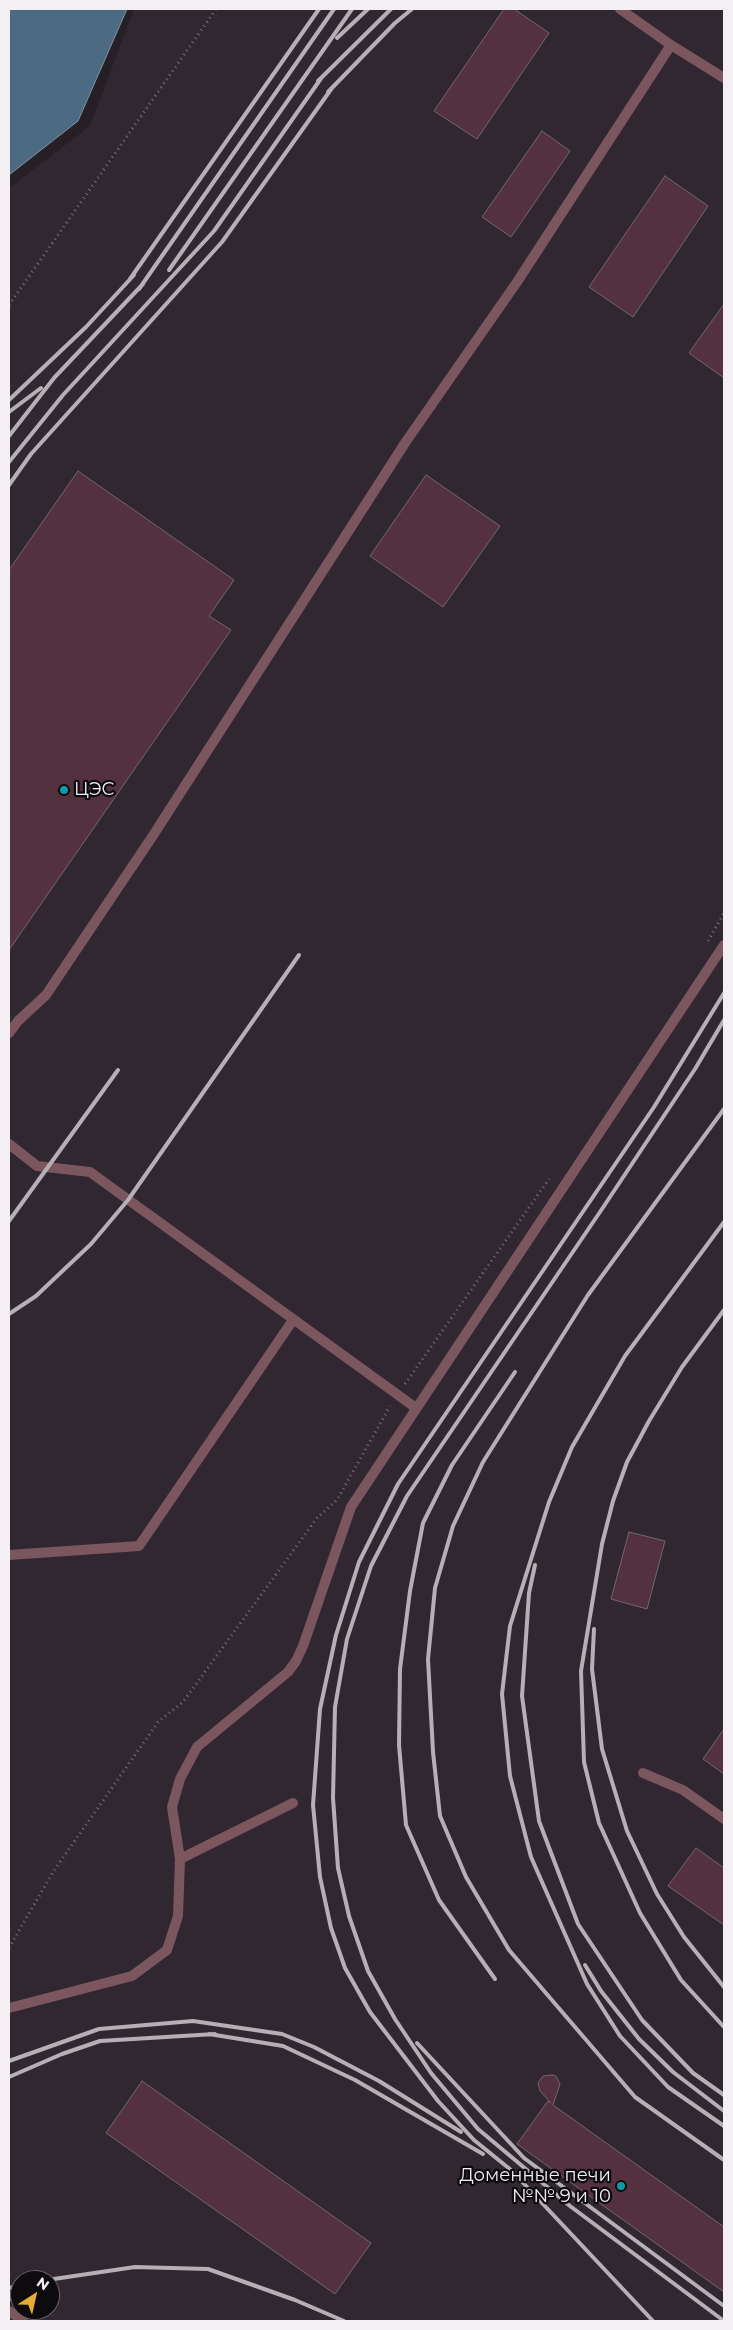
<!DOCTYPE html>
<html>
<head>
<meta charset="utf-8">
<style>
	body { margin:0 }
	#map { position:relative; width:733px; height:2330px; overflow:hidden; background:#262026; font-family:Montserrat,sans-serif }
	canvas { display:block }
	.frame { position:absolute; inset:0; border:10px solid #f3eff3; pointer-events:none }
	.north { position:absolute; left:10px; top:2270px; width:50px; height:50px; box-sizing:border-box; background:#0d0b0d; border:1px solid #696669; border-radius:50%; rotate:35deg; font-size:14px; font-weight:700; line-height:20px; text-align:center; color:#f3eff3 }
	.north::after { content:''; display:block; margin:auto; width:18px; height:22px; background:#e6ac36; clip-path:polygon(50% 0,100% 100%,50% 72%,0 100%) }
</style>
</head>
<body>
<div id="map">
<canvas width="733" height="2330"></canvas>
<div class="frame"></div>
<div class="north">N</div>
</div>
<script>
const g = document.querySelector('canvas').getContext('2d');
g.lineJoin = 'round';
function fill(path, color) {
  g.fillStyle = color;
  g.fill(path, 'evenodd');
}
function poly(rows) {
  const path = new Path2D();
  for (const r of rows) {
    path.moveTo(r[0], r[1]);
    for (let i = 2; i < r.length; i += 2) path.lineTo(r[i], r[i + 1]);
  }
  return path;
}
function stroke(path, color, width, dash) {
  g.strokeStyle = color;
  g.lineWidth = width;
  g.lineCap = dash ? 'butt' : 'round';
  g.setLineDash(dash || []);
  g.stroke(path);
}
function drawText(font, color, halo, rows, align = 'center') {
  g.font = font + ' Montserrat,sans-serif';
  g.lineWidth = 4.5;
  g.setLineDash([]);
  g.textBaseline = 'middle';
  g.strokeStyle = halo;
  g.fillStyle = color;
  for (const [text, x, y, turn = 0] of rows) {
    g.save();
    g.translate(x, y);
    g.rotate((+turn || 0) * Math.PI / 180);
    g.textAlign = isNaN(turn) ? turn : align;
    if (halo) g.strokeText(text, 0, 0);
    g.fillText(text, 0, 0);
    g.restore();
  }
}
fill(poly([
	[134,9,724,9,724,2321,9,2321,9,188,90,126],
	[20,2280,50,2280,50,2310,20,2310]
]), '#312731');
const water = poly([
	[9,9,127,9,78,121,9,175,9,9]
]);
fill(water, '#4d6a83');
stroke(water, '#7f92a5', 1);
const building = poly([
	[504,9,514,9,549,33,477,139,434,111,504,9],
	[542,131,570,151,511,237,482,217,542,131],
	[665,176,708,206,633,317,589,287,665,176],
	[724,304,724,378,689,353,724,304],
	[78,471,234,580,209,616,231,630,9,950,9,570,78,471],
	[426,475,500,526,443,607,370,556,426,475],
	[629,1532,665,1541,647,1609,611,1599,629,1532],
	[724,1729,724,1774,703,1759,724,1729],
	[696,1848,724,1868,724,1925,668,1886,696,1848],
	[552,2075,556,2076,560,2084,553,2105,724,2227,724,2292,517,2144,548,2101,551,2103,540,2091,538,2083,543,2076,552,2075],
	[142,2081,371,2243,335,2294,106,2133,142,2081]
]);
fill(building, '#53313e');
stroke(building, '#71676a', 1);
stroke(poly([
	[9,305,216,9],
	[708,941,724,913],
	[405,1384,549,1179],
	[9,1948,53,1872,158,1722,183,1702,317,1518,337,1500,390,1406]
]), '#757075', 3, [1, 4]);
stroke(poly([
	[671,45,724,78],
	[9,1033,18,1021,46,995,154,834,405,443,517,282,671,45,620,9],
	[9,1144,37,1166,90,1172,416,1408],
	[9,1555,139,1546,293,1320],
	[643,1773,683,1790,724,1819],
	[180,1859,293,1803],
	[9,2008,132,1976,167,1950,178,1916,180,1859,172,1807,180,1779,197,1747,288,1672,296,1661,303,1646,351,1507,724,945],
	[9,2311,23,2321]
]), '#7b565e', 10);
stroke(poly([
	[337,38,368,9],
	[318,81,391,9],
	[328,92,395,23,412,9],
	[169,270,352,9],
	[130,279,319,9],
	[139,289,334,9],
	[9,400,86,327,134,275],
	[9,412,41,388],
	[9,436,54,378,143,284],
	[9,462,63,395,214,231,322,77],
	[9,485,31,454,222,242,332,88],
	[724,1109,588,1295,483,1462,453,1526,435,1588,428,1659,433,1752,440,1816,466,1877,509,1950,635,2097,724,2160],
	[9,1221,118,1070],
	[724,1222,625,1356,572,1447,549,1502,510,1626,502,1694,510,1776,531,1857,587,1984,620,2036,668,2087,724,2126],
	[724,1310,682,1367,649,1421,627,1462,613,1501,602,1544,581,1671,584,1762,599,1823,640,1913,681,1980,724,2027],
	[9,1314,36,1296,91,1244,128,1200,299,955],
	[535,1565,529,1593,522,1696,539,1821,578,1924,642,2020,693,2073,724,2095],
	[594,1629,592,1669,602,1749,627,1831,657,1894,684,1937,724,1987],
	[585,1965,601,1991,639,2039,673,2072,724,2111],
	[495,1979,439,1900,406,1825,399,1745,400,1669,410,1591,423,1523,452,1465,515,1372],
	[209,2034,283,2046,355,2080,483,2154],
	[417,2043,524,2158,724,2306],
	[9,2061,99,2029,193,2021,282,2034,314,2047,379,2081,461,2132],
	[9,2077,62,2054,100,2041,215,2034],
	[47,2280,135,2267,208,2269,295,2300,344,2321],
	[9,2288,20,2286],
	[9,2299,20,2295],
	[653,2321,511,2170,474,2140,438,2101,370,2012,345,1968,331,1928,320,1877,313,1805,320,1709,336,1635,359,1562,398,1484,654,1107,724,993],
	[724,2321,570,2206,478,2129,431,2073,395,2019,368,1971,349,1916,338,1868,333,1798,335,1707,347,1639,371,1566,407,1496,602,1209,695,1069,724,1020]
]), '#b5b0b5', 4);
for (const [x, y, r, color] of [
	[64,790,5,"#0f9aa8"],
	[621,2186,5,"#0f9aa8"]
]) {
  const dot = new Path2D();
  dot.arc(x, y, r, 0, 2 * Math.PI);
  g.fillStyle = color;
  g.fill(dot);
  stroke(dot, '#0d0b0d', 2);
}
drawText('18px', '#f3eff3', '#0d0b0d', [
	["ЦЭС",74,790],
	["Доменные печи",611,2176,"right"],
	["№№ 9 и 10",611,2197,"right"]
], 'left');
</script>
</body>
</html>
